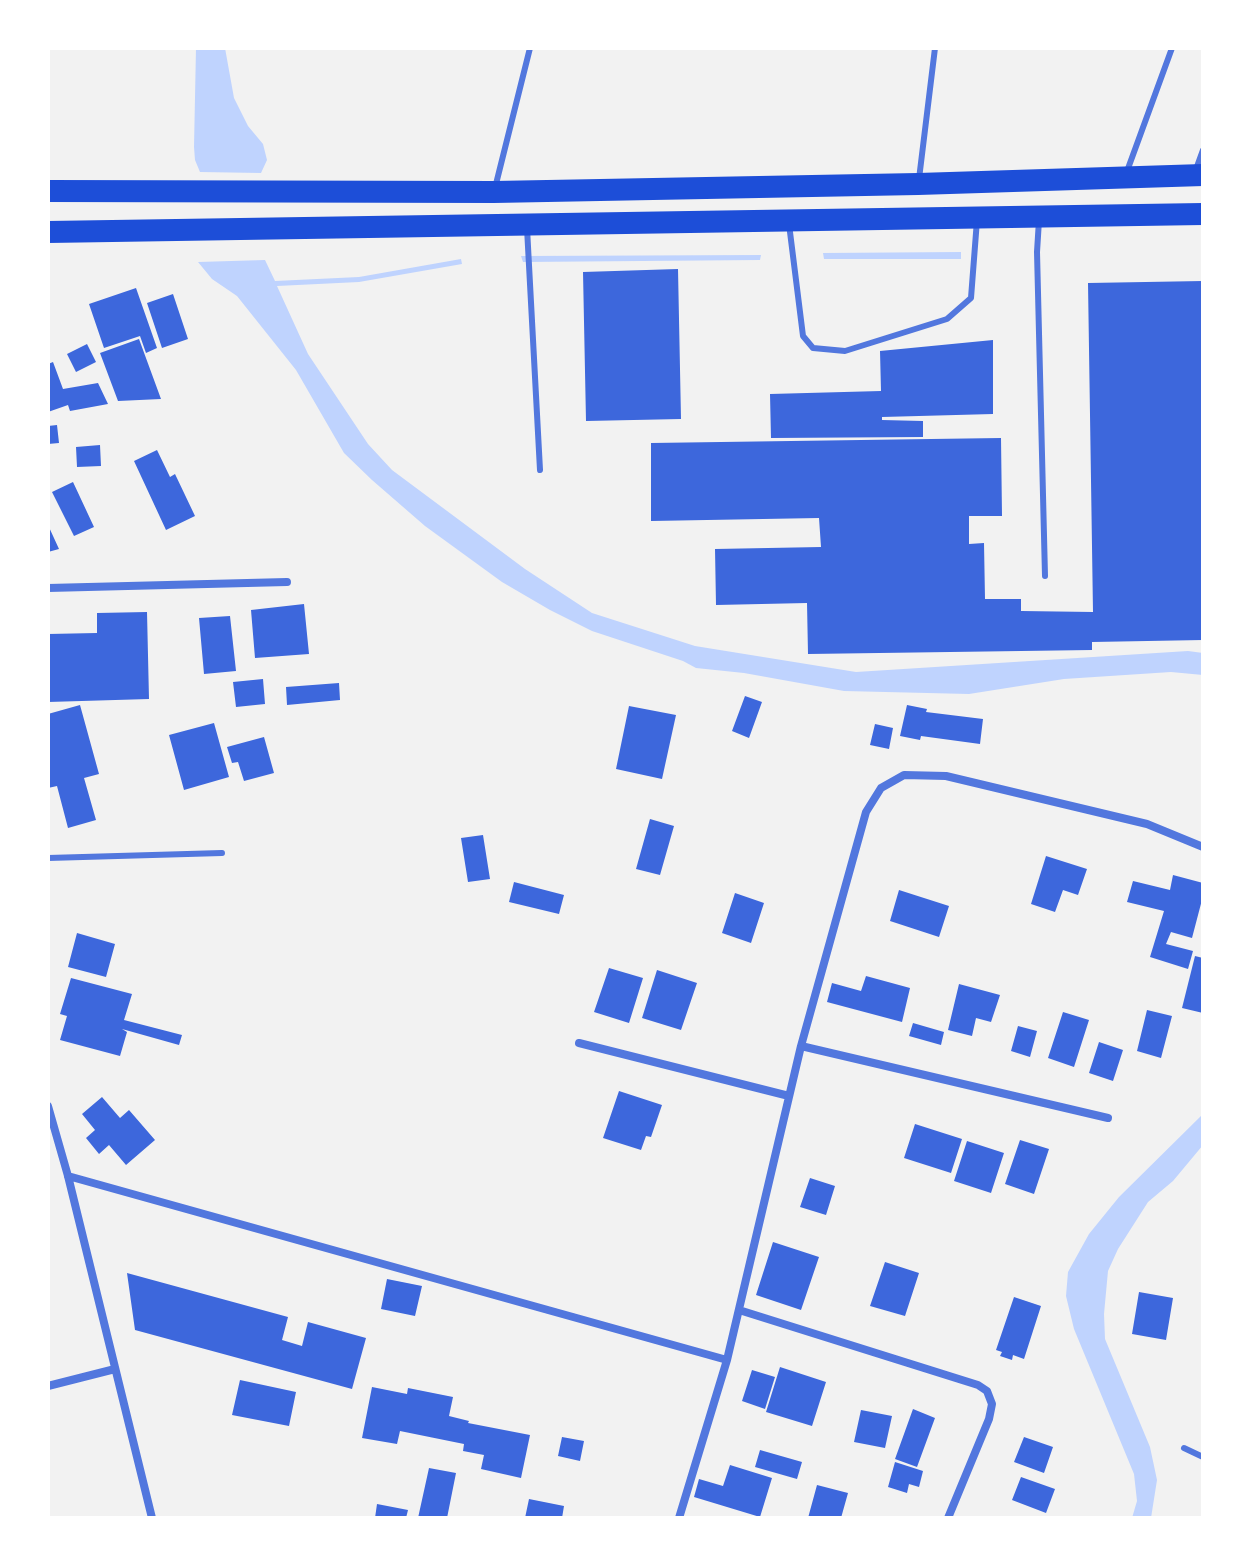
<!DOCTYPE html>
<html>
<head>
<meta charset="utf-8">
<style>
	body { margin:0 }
	#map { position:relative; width:1251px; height:1566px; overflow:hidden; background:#f2f2f2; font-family:"Public Sans",sans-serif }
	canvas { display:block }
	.frame { position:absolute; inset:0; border:50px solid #fff; pointer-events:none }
</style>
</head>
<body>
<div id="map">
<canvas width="1251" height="1566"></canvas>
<div class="frame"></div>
</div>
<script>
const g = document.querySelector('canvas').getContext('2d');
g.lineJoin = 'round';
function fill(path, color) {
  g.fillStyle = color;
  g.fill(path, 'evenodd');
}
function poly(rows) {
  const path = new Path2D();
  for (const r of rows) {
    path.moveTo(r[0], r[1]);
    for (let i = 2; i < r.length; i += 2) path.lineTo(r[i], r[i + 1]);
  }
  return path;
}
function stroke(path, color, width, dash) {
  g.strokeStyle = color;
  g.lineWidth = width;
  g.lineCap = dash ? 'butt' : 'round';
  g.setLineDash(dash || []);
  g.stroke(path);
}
fill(poly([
	[196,48,225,48,234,98,248,126,263,144,267,160,261,173,200,172,195,160,194,147],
	[961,252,961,259,824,259,823,253],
	[761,255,760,260,523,262,521,256],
	[461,259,462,264,359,282,277,286,308,354,368,444,392,470,525,569,592,613,695,646,856,672,1188,651,1203,653,1203,675,1171,672,1064,679,969,694,844,691,744,673,696,668,683,661,592,631,550,610,502,582,425,526,372,480,344,453,296,370,237,296,212,279,198,262,265,260,275,281,359,277],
	[1203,1114,1203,1145,1173,1181,1148,1202,1118,1249,1108,1271,1104,1314,1105,1339,1150,1447,1157,1480,1151,1518,1132,1518,1137,1501,1134,1474,1074,1329,1066,1296,1068,1272,1089,1234,1119,1197]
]), '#bfd3fe');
fill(poly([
	[678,269,681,419,586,421,583,272],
	[1203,281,1203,640,1092,642,1092,650,808,654,807,603,716,605,715,549,821,547,819,518,651,521,651,443,1001,438,1002,516,969,516,969,544,984,543,985,599,1021,599,1021,611,1093,612,1088,283],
	[136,288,157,348,146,353,140,336,104,348,89,304],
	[173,294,188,339,162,348,147,303],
	[139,339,161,399,118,401,100,353],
	[993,340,993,414,882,417,882,420,923,421,923,437,771,438,770,394,881,391,880,351],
	[87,344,96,362,76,372,67,354],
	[53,362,63,389,98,383,108,404,70,411,68,405,48,412,48,364],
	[57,425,59,443,48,444,48,426],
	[100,445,101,466,77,467,76,447],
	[157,450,170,477,175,474,195,516,166,530,134,461],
	[73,482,94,527,74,536,52,492],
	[48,525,59,549,48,552],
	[304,604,309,654,255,658,251,610],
	[147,612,149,699,48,702,48,634,97,633,97,613],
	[230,616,236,671,204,674,199,618],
	[263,679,265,704,236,707,233,682],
	[339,683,340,700,287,705,286,687],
	[745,696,762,702,749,738,732,731],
	[80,705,99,774,84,778,96,820,68,828,57,786,48,788,48,714],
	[907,705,927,709,926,712,983,719,980,744,921,736,920,740,900,736],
	[629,706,676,715,662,779,616,769],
	[214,723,229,777,184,790,169,735],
	[875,724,893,728,889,749,870,745],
	[264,737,274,773,244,781,238,762,232,763,227,747],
	[650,819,674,826,660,875,636,869],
	[483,835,490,879,468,882,461,838],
	[1046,856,1087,869,1078,895,1063,890,1055,912,1031,904],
	[1173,875,1203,883,1203,896,1192,938,1171,932,1166,944,1193,951,1188,969,1150,957,1164,911,1127,902,1133,881,1170,890],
	[514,882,564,895,559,914,509,902],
	[899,890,949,906,939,937,890,921],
	[735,893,764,903,751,943,722,933],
	[77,933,115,944,106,977,68,967],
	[1195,956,1203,958,1203,1013,1182,1008],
	[609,968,643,978,629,1023,594,1012],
	[657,970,697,983,681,1030,642,1018],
	[866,976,910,988,902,1022,827,1002,832,983,861,991],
	[71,978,132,994,124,1020,182,1035,179,1045,122,1029,127,1032,120,1056,60,1040,67,1016,60,1014],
	[959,984,1000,995,991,1022,976,1018,972,1036,948,1030],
	[1147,1010,1172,1016,1161,1058,1137,1051],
	[1063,1012,1089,1020,1074,1067,1048,1058],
	[913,1023,944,1032,941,1045,909,1036],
	[1018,1026,1037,1031,1030,1057,1011,1051],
	[1099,1042,1123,1050,1113,1081,1089,1073],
	[619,1091,662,1105,651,1137,646,1136,641,1150,603,1138],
	[102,1097,120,1118,129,1110,155,1140,126,1165,109,1145,99,1154,86,1138,95,1130,82,1114],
	[915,1124,962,1139,951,1173,904,1158],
	[1020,1140,1049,1149,1034,1194,1005,1184],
	[967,1141,1004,1153,991,1193,954,1181],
	[810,1178,835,1186,826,1215,800,1207],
	[773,1242,819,1257,801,1310,756,1295],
	[885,1262,919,1273,905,1316,870,1306],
	[127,1273,288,1317,282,1340,302,1346,308,1322,366,1338,352,1389,135,1330],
	[387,1279,422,1286,415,1316,381,1309],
	[1139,1292,1173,1298,1166,1340,1132,1334],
	[1014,1297,1041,1306,1024,1359,1013,1355,1012,1360,1000,1356,1002,1352,996,1350],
	[780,1367,826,1382,812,1426,766,1412],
	[752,1370,775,1377,765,1409,742,1401],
	[240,1380,296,1392,289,1426,232,1415],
	[372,1387,407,1394,408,1388,453,1397,449,1416,469,1421,468,1423,530,1435,521,1478,481,1469,484,1455,463,1451,464,1444,400,1431,397,1444,362,1438],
	[913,1409,935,1418,917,1467,895,1459],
	[861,1410,892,1416,885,1448,854,1442],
	[562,1437,584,1441,580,1461,558,1456],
	[1024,1437,1053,1447,1044,1473,1014,1462],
	[760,1450,802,1462,797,1479,755,1467],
	[895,1462,923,1471,919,1487,909,1484,907,1493,888,1487],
	[730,1465,772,1478,760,1517,694,1497,699,1479,723,1486],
	[429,1468,456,1473,447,1518,418,1518],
	[1021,1477,1055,1489,1046,1513,1012,1500],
	[817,1485,848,1493,841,1518,808,1518],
	[529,1499,564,1506,562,1518,525,1518],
	[377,1504,408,1510,406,1518,375,1518]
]), '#3d67dc');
stroke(poly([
	[1195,172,1203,150],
	[1126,174,1172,48],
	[919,179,935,48],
	[495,188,530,48],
	[1039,220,1037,252,1045,576],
	[789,224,803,336,813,348,845,351,947,319,971,298,977,220],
	[527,228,540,470],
	[48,858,222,853],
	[1184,1448,1203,1457]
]), '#5277de', 6);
stroke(poly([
	[48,588,287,582],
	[579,1043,789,1096],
	[801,1046,1108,1118],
	[48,1106,68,1176,152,1518],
	[68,1176,727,1360],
	[739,1310,978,1385,987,1391,992,1404,989,1419,948,1518],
	[48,1386,115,1369],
	[679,1518,727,1360,801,1046,866,812,881,788,904,775,946,776,1147,824,1203,847]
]), '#5277de', 8);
stroke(poly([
	[48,191,494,192,918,184,1203,175],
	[48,232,1203,214]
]), '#1d4ed8', 22);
</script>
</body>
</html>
